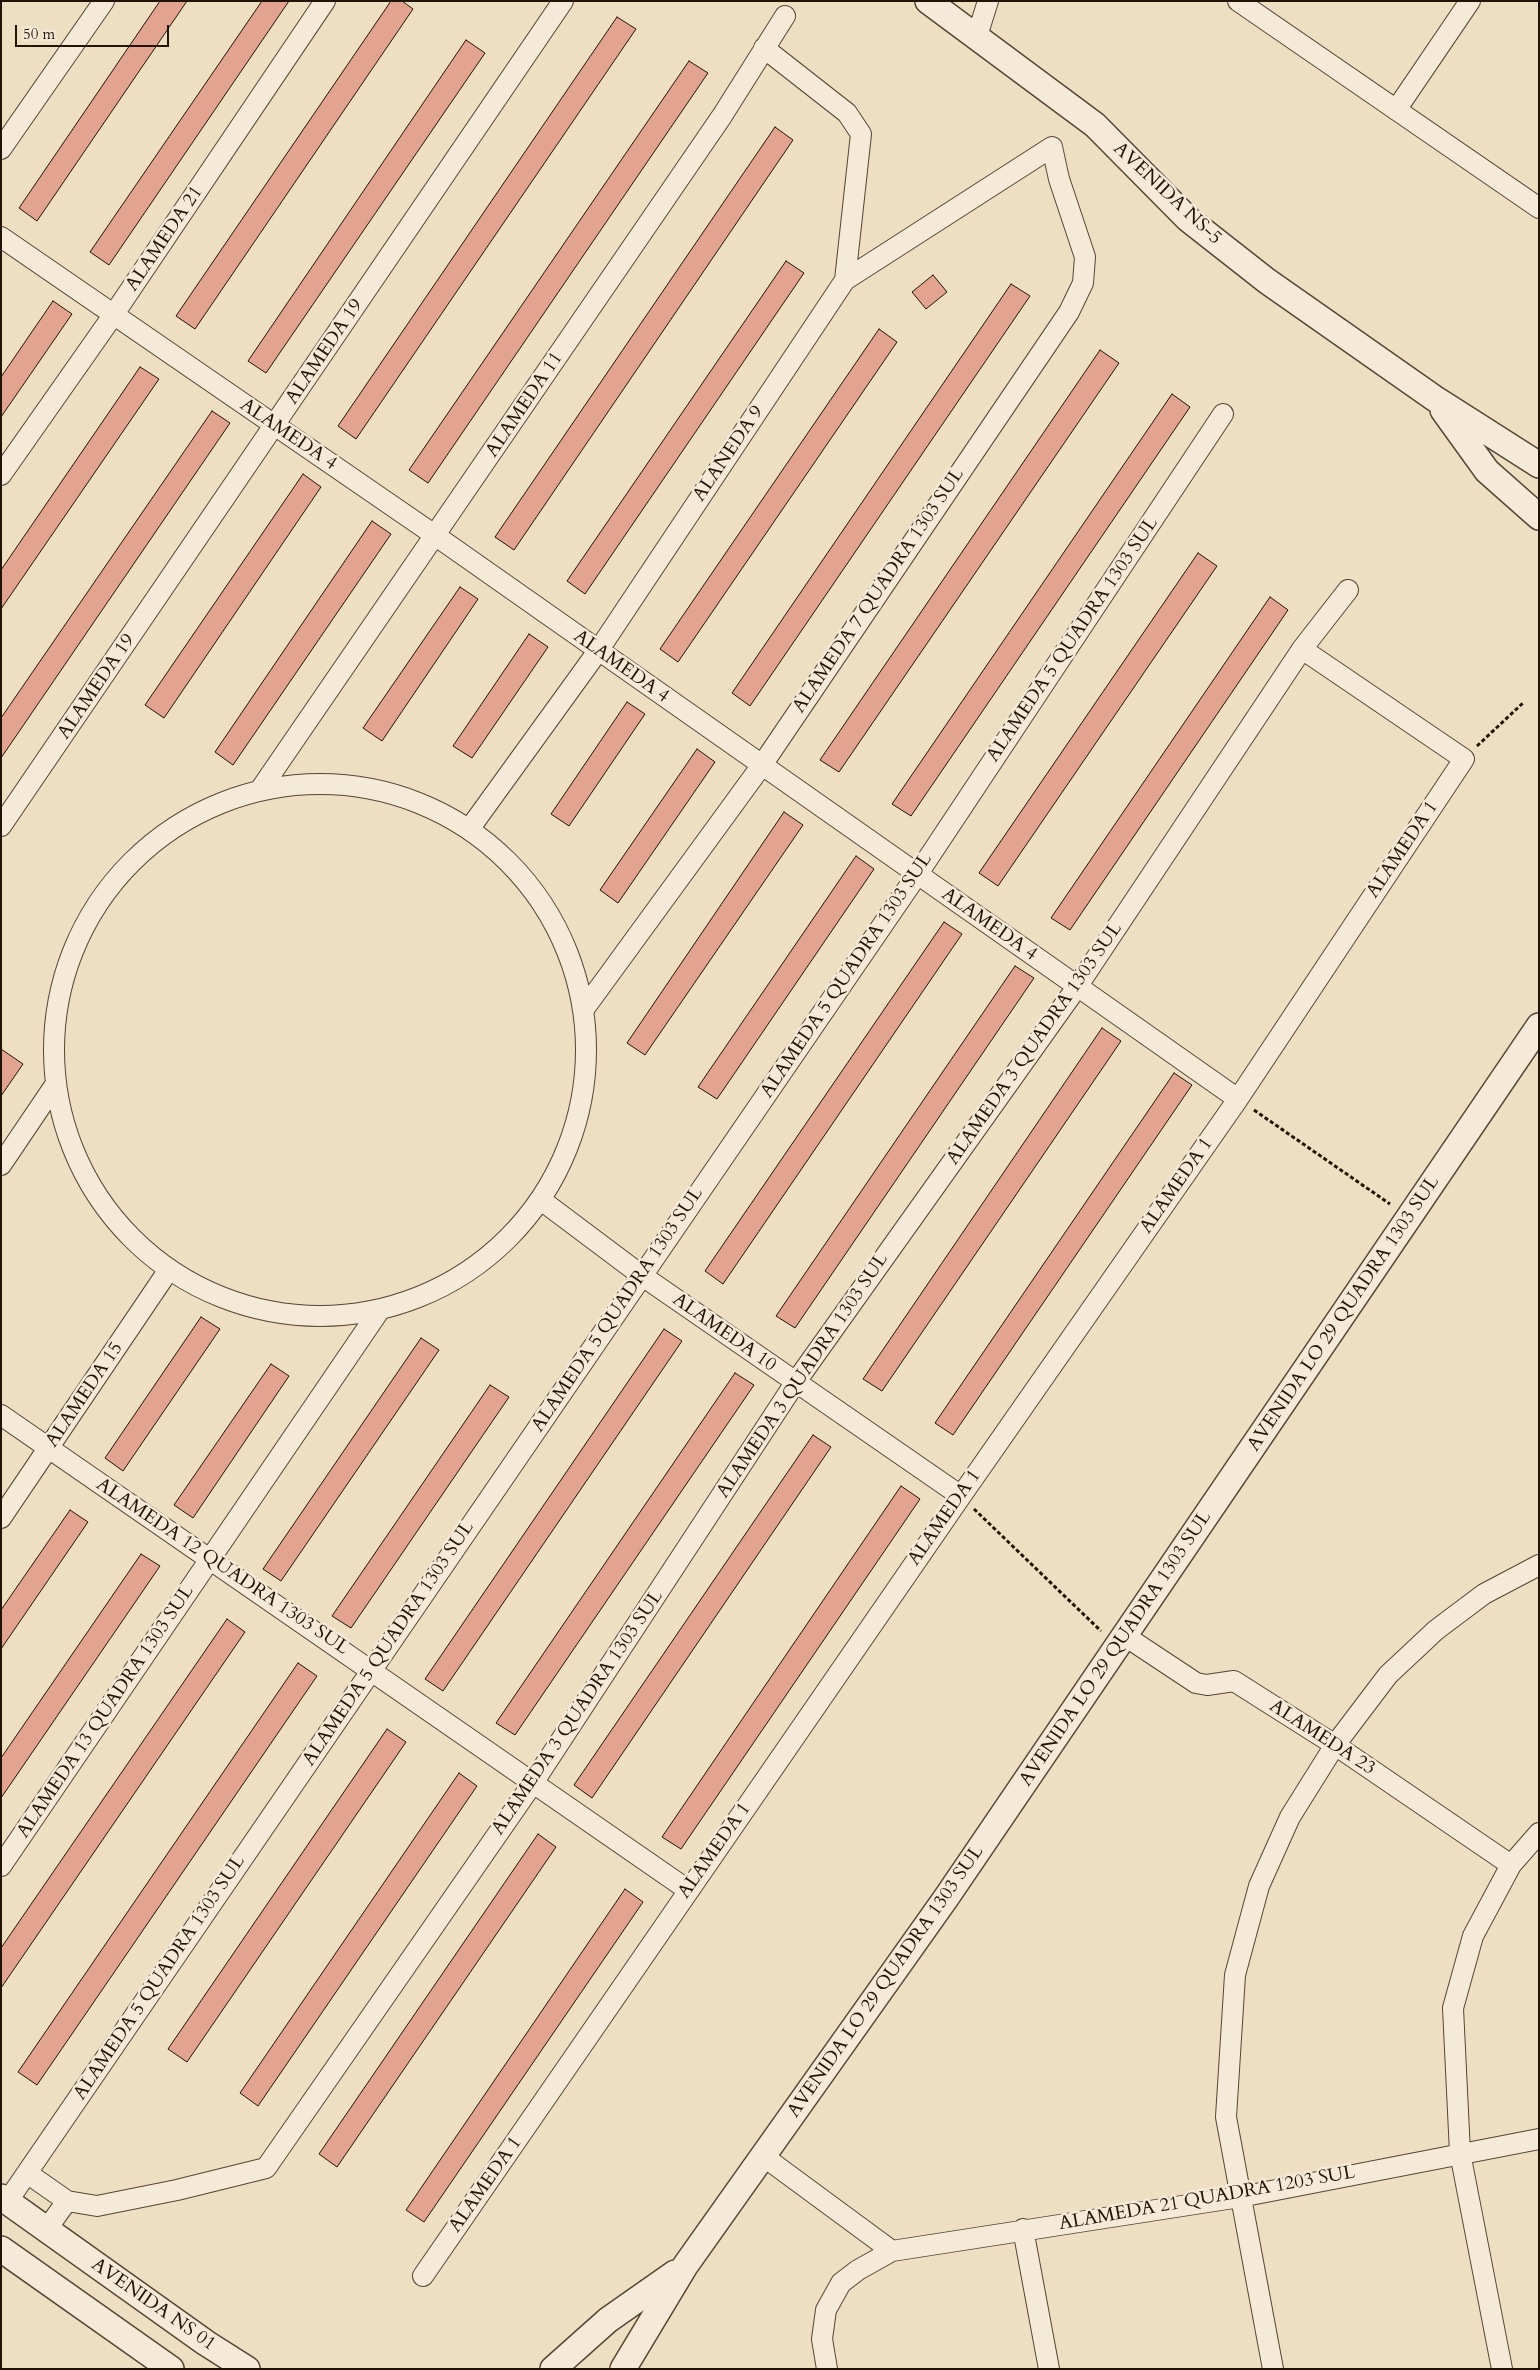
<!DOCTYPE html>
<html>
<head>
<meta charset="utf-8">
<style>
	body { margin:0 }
	#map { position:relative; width:1540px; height:2370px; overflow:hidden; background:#eedec2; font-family:Cardo,serif }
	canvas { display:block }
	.frame { position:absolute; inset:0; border:2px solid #221405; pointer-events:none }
	.scale { position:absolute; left:15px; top:25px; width:154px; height:22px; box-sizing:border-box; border:2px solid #221405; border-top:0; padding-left:6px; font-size:15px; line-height:18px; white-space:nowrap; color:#221405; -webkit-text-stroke:4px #f4ead7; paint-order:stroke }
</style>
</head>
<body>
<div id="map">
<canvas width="1540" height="2370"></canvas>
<div class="frame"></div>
<div class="scale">50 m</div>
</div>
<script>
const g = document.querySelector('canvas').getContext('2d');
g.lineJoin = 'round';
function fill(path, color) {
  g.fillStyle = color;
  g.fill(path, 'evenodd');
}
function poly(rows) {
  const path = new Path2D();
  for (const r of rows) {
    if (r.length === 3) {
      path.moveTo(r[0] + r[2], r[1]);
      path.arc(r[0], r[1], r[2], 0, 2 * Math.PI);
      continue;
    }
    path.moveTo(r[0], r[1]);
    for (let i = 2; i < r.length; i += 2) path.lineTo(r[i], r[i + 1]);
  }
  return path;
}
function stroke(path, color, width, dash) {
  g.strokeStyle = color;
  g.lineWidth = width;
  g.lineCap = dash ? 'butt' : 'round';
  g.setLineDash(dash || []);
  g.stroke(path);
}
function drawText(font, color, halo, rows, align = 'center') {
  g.font = font + ' Cardo,serif';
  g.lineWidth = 5;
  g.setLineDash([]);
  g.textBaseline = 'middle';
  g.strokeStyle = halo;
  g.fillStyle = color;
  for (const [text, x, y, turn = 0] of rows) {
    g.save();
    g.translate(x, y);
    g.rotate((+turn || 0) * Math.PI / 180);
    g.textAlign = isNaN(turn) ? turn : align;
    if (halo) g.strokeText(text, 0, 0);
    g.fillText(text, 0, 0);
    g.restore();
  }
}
const building = poly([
	[160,1,187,1,37,221,19,208,160,1],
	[262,1,289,1,109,265,90,252,262,1],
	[391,1,402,1,413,9,195,329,176,316,391,1],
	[617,17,636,29,356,439,338,426,617,17],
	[466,40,485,53,266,373,248,361,466,40],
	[689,61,708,73,428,483,409,470,689,61],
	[775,127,793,140,514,550,495,537,775,127],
	[786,261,804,273,585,594,567,581,786,261],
	[933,275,947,292,926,309,912,292,933,275],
	[1011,284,1030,296,750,706,732,693,1011,284],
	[53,301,72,314,1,417,1,377,53,301],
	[879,329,897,342,678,662,660,649,879,329],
	[1100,350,1119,363,839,772,820,760,1100,350],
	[140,367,159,379,1,609,1,570,140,367],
	[1172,394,1190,407,911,816,892,804,1172,394],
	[212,411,230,423,1,758,1,718,212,411],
	[303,474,321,487,164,718,145,705,303,474],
	[372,521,391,534,233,765,215,752,372,521],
	[1198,553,1217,566,998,886,979,873,1198,553],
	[460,587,478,599,382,741,363,728,460,587],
	[1270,597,1288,610,1070,930,1051,918,1270,597],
	[529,634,548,647,472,758,453,746,529,634],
	[627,702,645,714,569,826,551,814,627,702],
	[697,749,715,762,618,903,600,890,697,749],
	[784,812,803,825,645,1055,627,1043,784,812],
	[856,856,874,869,717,1099,698,1087,856,856],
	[944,922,962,934,723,1284,705,1271,944,922],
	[1015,966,1034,978,795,1328,776,1316,1015,966],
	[1102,1028,1121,1041,882,1391,863,1379,1102,1028],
	[1,1049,23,1064,1,1096,1,1049],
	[1174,1073,1192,1085,953,1435,935,1423,1174,1073],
	[201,1317,220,1329,123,1471,105,1458,201,1317],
	[664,1329,682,1341,443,1691,425,1679,664,1329],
	[421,1338,439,1350,281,1581,263,1569,421,1338],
	[271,1364,289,1376,193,1518,174,1505,271,1364],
	[735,1373,754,1385,515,1735,496,1723,735,1373],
	[490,1385,509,1397,351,1628,332,1616,490,1385],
	[813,1435,831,1447,592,1798,574,1785,813,1435],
	[901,1486,920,1499,681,1849,662,1837,901,1486],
	[70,1510,88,1522,1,1649,1,1610,70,1510],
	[141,1554,160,1566,1,1798,1,1758,141,1554],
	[227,1619,245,1632,1,1988,1,1948,227,1619],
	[298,1663,317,1676,37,2085,18,2072,298,1663],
	[387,1729,406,1742,187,2062,168,2049,387,1729],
	[459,1773,477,1786,258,2106,240,2093,459,1773],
	[538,1834,556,1847,337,2167,319,2154,538,1834],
	[625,1889,643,1902,424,2222,406,2210,625,1889]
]);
fill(building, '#e2a490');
stroke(building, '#221405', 1);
const minor = poly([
	[1238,1,1539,208],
	[977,36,988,1],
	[764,48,847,113,861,134,845,280],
	[1396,110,1470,1],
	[1,149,104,1],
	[1,237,436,536,1238,1099],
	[1,475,114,314,325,1],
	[320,1050,266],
	[260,790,722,116,785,16],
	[1,826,563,1],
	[470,828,598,651,845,280,1052,147,1059,179,1085,257,1083,283,1069,312,762,765,584,1009],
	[1,1165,55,1085],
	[541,1200,641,1275,961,1496],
	[1,1415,688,1890],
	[1,1518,168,1271],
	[1125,1636,1196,1683,1207,1685,1234,1681,1335,1745,1511,1865],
	[1,1866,379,1311],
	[763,2156,892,2251],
	[27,2173,67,2201,97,2206,177,2190,266,2168,533,1783,795,1383,1077,987,1302,649,1348,590],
	[7,2202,917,875,1223,414],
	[1023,2229,1049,2369],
	[46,2230,67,2201],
	[423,2276,961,1496,1238,1099,1464,759,1302,649],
	[827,2369,822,2339,826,2310,841,2283,858,2270,892,2251,1240,2197,1539,2139],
	[1273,2369,1226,2117,1235,1975,1259,1886,1290,1817,1335,1745,1388,1675,1436,1630,1484,1594,1539,1565],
	[1502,2369,1460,2153,1453,2008,1473,1936,1511,1865,1539,1833]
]);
const tertiary = poly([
	[928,1,1095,125,1188,219,1267,281,1434,398,1539,465],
	[1443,410,1487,471,1539,517],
	[1,2197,206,2343,247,2369],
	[1,2249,171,2369],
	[553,2369,608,2320,675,2273],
	[623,2369,685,2266,946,1898,1539,1026]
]);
stroke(minor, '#554634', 22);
stroke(tertiary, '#554634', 28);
stroke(poly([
	[1477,746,1524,702],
	[1254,1110,1390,1204],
	[974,1509,1101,1631]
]), '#221405', 3, [4, 2.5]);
stroke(minor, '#f4ead7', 20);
stroke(tertiary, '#f4ead7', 25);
drawText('19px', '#221405', '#f4ead7', [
	["AVENIDA NS-5",1167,194,43],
	["ALAMEDA 21",165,239,-56],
	["ALAMEDA 19",325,352,-56],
	["ALAMEDA 11",525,405,-56],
	["ALAMEDA 4",288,435,34],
	["ALANEDA 9",729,454,-56],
	["ALAMEDA 7 QUADRA 1303 SUL",879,591,-56],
	["ALAMEDA 5 QUADRA 1303 SUL",1073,640,-56],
	["ALAMEDA 4",621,667,35],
	["ALAMEDA 19",97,687,-56],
	["ALAMEDA 1",1403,850,-56],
	["ALAMEDA 4",989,925,35],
	["ALAMEDA 5 QUADRA 1303 SUL",847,976,-56],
	["ALAMEDA 3 QUADRA 1303 SUL",1035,1044,-55],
	["ALAMEDA 1",1177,1186,-55],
	["ALAMEDA 5 QUADRA 1303 SUL",618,1310,-56],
	["AVENIDA LO 29 QUADRA 1303 SUL",1344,1314,-56],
	["ALAMEDA 10",724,1333,35],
	["ALAMEDA 3 QUADRA 1303 SUL",803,1376,-56],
	["ALAMEDA 15",85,1395,-56],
	["ALAMEDA 1",945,1518,-55],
	["ALAMEDA 12 QUADRA 1303 SUL",222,1567,34],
	["ALAMEDA 5 QUADRA 1303 SUL",389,1644,-56],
	["AVENIDA LO 29 QUADRA 1303 SUL",1116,1649,-56],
	["ALAMEDA 13 QUADRA 1303 SUL",106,1712,-56],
	["ALAMEDA 3 QUADRA 1303 SUL",578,1713,-56],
	["ALAMEDA 23",1322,1738,33],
	["ALAMEDA 1",715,1851,-55],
	["ALAMEDA 5 QUADRA 1303 SUL",160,1978,-56],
	["AVENIDA LO 29 QUADRA 1303 SUL",886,1982,-55],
	["ALAMEDA 1",486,2185,-55],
	["ALAMEDA 21 QUADRA 1203 SUL",1207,2199,-10],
	["AVENIDA NS 01",153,2305,35]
]);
</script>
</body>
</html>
